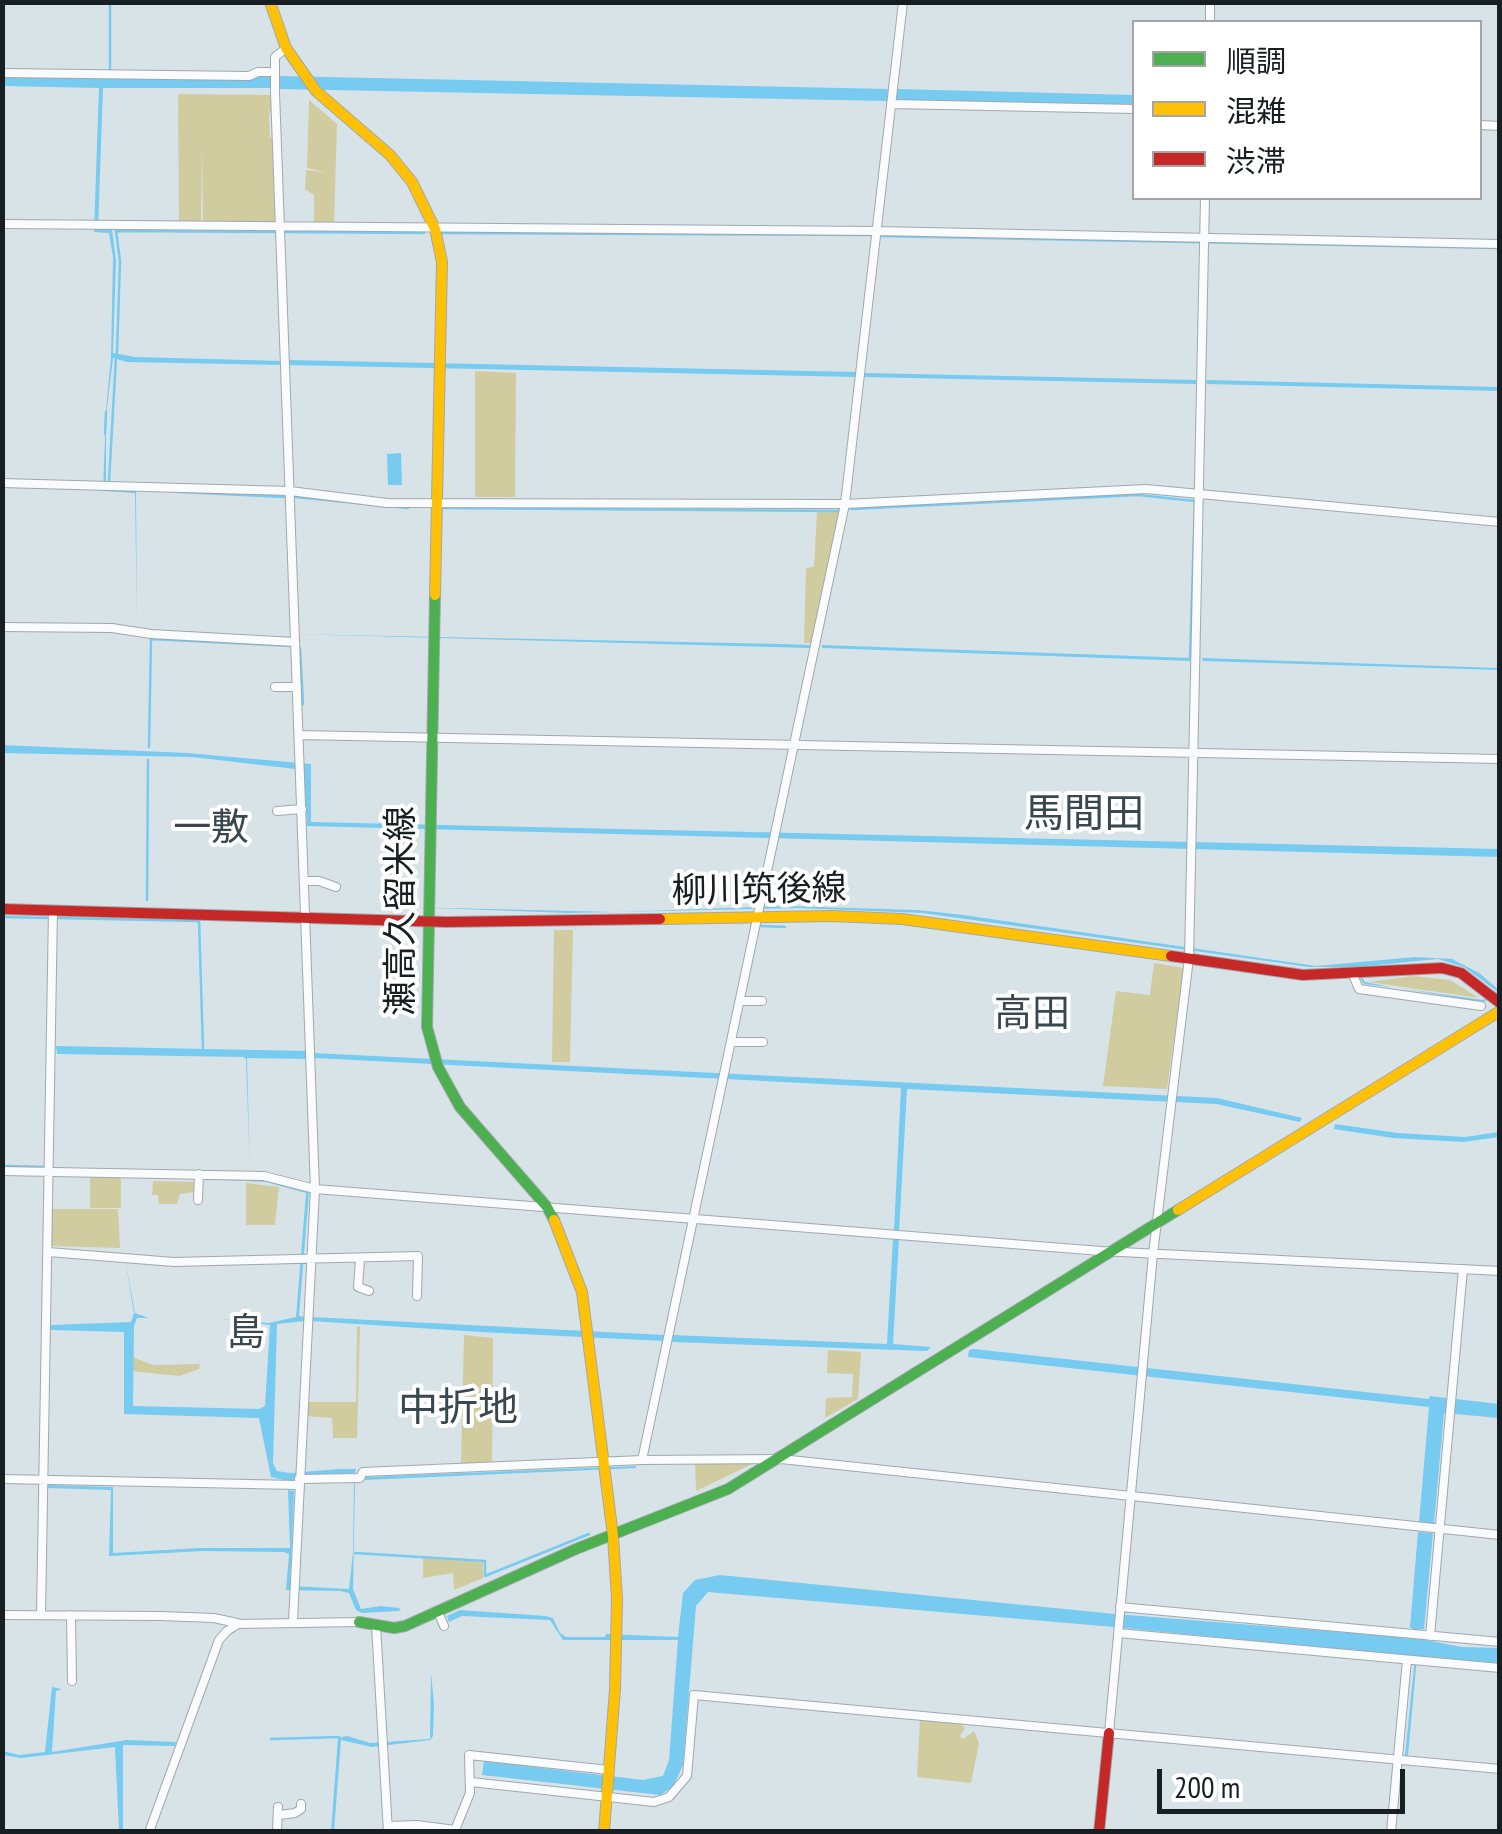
<!DOCTYPE html>
<html>
<head>
<meta charset="utf-8">
<style>
	body { margin:0 }
	#map { position:relative; width:1502px; height:1834px; overflow:hidden; background:#d8e3e8; font-family:"PT Sans Narrow","Noto Sans JP",sans-serif }
	canvas { display:block }
	.frame { position:absolute; inset:0; border:5px solid #181f22; pointer-events:none }
	.legend { position:absolute; left:1132px; top:20px; width:350px; height:180px; box-sizing:border-box; background:#fff; border:2px solid #a3a5a7; margin:0; padding:12px 18px; list-style:none; font-size:30px; color:#181f22 }
	.legend li { display:flex; align-items:center; gap:20px; height:50px }
	.legend b { width:50px; border:2px solid #a3a5a7 }
	.scale { position:absolute; left:1157px; top:1769px; width:248px; height:45px; box-sizing:border-box; border:5px solid #181f22; border-top:0; padding-left:12px; font-size:30px; line-height:35px; white-space:nowrap; color:#181f22; -webkit-text-stroke:8px #fff; paint-order:stroke }
</style>
</head>
<body>
<div id="map">
<canvas width="1502" height="1834"></canvas>
<div class="frame"></div>
<ul class="legend">
<li><b style="height:12px;background:#4caf50"></b>順調</li>
<li><b style="height:12px;background:#ffc107"></b>混雑</li>
<li><b style="height:12px;background:#c62828"></b>渋滞</li>
</ul>
<div class="scale">200 m</div>
</div>
<script>
const g = document.querySelector('canvas').getContext('2d');
g.lineJoin = 'round';
function fill(path, color) {
  g.fillStyle = color;
  g.fill(path, 'evenodd');
}
function poly(rows) {
  const path = new Path2D();
  for (const r of rows) {
    path.moveTo(r[0], r[1]);
    for (let i = 2; i < r.length; i += 2) path.lineTo(r[i], r[i + 1]);
  }
  return path;
}
function stroke(path, color, width, dash) {
  g.strokeStyle = color;
  g.lineWidth = width;
  g.lineCap = dash ? 'butt' : 'round';
  g.setLineDash(dash || []);
  g.stroke(path);
}
function drawText(font, color, halo, rows, align = 'center') {
  g.font = font + ' "PT Sans Narrow","Noto Sans JP",sans-serif';
  g.lineWidth = 8;
  g.setLineDash([]);
  g.textBaseline = 'middle';
  g.strokeStyle = halo;
  g.fillStyle = color;
  for (const [text, x, y, turn = 0] of rows) {
    g.save();
    g.translate(x, y);
    g.rotate((+turn || 0) * Math.PI / 180);
    g.textAlign = isNaN(turn) ? turn : align;
    if (halo) g.strokeText(text, 0, 0);
    g.fillText(text, 0, 0);
    g.restore();
  }
}
fill(poly([
	[178,94,273,95,273,107,269,114,270,137,274,138,276,224,203,224,202,145,201,223,179,224],
	[309,100,337,124,334,223,314,223,314,195,305,189,306,170,326,172,307,168],
	[475,371,516,373,515,497,475,497],
	[817,512,840,512,812,643,804,643,806,568,814,567],
	[554,930,573,930,570,1062,552,1062],
	[1154,963,1184,968,1167,1089,1103,1086,1116,991,1150,995],
	[1413,976,1450,980,1479,998,1369,982],
	[90,1175,121,1177,121,1208,90,1208],
	[153,1181,195,1182,195,1192,180,1194,177,1204,159,1204,158,1195,152,1195],
	[246,1183,279,1187,275,1225,246,1225],
	[52,1209,118,1209,120,1248,51,1246],
	[357,1326,360,1327,357,1438,333,1438,332,1418,305,1416,306,1402,356,1402],
	[464,1335,493,1338,492,1463,461,1464],
	[828,1350,861,1352,858,1399,825,1418,826,1398,852,1397,853,1374,827,1373],
	[132,1357,153,1365,200,1364,199,1369,179,1376,132,1371],
	[695,1463,748,1463,752,1464,696,1491],
	[423,1558,483,1562,483,1578,454,1590,453,1573,423,1578],
	[920,1719,960,1724,965,1728,960,1736,963,1739,974,1731,979,1743,971,1783,917,1777]
]), '#d1cba0');
fill(poly([
	[259,76,271,77,272,88,103,88,98,228,112,230,116,260,113,353,135,357,282,361,282,365,127,362,113,358,106,416,106,488,136,491,137,625,135,493,103,491,106,410,111,357,113,257,109,233,94,232,99,88,3,86,3,77,242,79],
	[279,76,888,89,887,101,279,89],
	[897,89,1134,95,1134,106,896,102],
	[288,360,857,372,857,377,288,365],
	[864,373,1196,380,1196,384,864,377],
	[1206,380,1499,387,1500,391,1207,384],
	[401,453,402,485,388,485,387,454],
	[292,634,781,644,810,645,810,648],
	[822,645,1191,658,1191,661,822,648],
	[1202,658,1499,668,1500,670,1203,661],
	[2,745,187,753,311,764,311,822,1499,849,1499,857,307,826,304,770,192,757,3,753],
	[785,906,917,910,963,915,1316,966,1415,957,1452,959,1479,973,1499,990,1499,994,1483,1002,1399,988,1483,1000,1498,992,1464,967,1438,959,1356,967,1365,982,1392,987,1364,984,1353,967,1309,967,923,913,797,908,569,913,406,907,615,912],
	[56,1046,307,1051,308,1059,247,1058,250,1171,246,1059,243,1057,57,1054],
	[314,1053,1217,1098,1302,1118,1300,1122,1216,1104,907,1089,899,1232,894,1231,901,1088,314,1058],
	[1335,1124,1398,1133,1465,1137,1499,1132,1499,1137,1463,1142,1393,1138,1334,1129],
	[201,1179,267,1181,309,1192,299,1316,306,1317,306,1321,277,1324,273,1463,277,1471,290,1473,340,1469,356,1469,355,1473,297,1475,296,1479,289,1481,271,1477,259,1418,124,1414,124,1332,51,1330,51,1325,131,1322,134,1313,125,1259,135,1313,149,1318,137,1318,134,1326,133,1406,259,1409,265,1406,270,1325,219,1319,269,1323,296,1317,306,1193,266,1182],
	[893,1238,899,1238,893,1344,931,1347,927,1351,672,1342,673,1335,887,1344],
	[311,1317,665,1335,663,1341,480,1332,311,1321],
	[974,1349,1429,1399,1430,1396,1499,1404,1499,1418,1444,1413,1434,1523,1427,1524,1419,1522,1429,1407,968,1357,969,1350],
	[636,1466,636,1468,365,1480,365,1477],
	[354,1483,355,1483,353,1589,361,1609,381,1606,399,1608,401,1610,398,1611,362,1613,356,1610,349,1593,340,1591,286,1590,289,1554,284,1552,203,1551,109,1556,111,1490,48,1488,48,1485,113,1487,113,1553,200,1548,290,1548,288,1490,294,1491,290,1586,349,1589,353,1553],
	[1418,1532,1433,1533,1424,1629,1415,1630,1410,1627],
	[720,1575,1115,1614,1415,1638,1462,1647,1499,1648,1500,1663,1417,1657,1408,1756,1405,1755,1415,1657,1114,1627,708,1592,696,1606,683,1765,673,1787,660,1795,482,1775,484,1761,643,1780,663,1776,669,1760,678,1640,563,1640,550,1620,462,1616,449,1622,447,1616,460,1610,545,1616,553,1618,560,1633,566,1637,605,1637,606,1634,678,1637,683,1593,695,1580],
	[431,1673,434,1704,433,1736,430,1740,372,1747,341,1740,334,1831,331,1832,338,1738,347,1736,370,1743,430,1739],
	[52,1687,62,1689,56,1691,52,1752,127,1740,176,1742,175,1746,123,1745,123,1831,119,1831,115,1747,21,1758,3,1755,3,1751,19,1755,45,1752]
]), '#77caf0');
stroke(poly([
	[110,71,110,2],
	[283,232,424,233],
	[443,233,872,235],
	[880,236,1500,248],
	[117,353,120,261,116,231,275,232],
	[105,434,106,412],
	[109,482,116,357],
	[179,492,286,497],
	[295,497,408,508],
	[443,508,839,511],
	[851,509,1138,495,1195,501,1190,658],
	[300,648,303,704],
	[149,747,151,639,293,646],
	[147,900,148,760],
	[2,917,51,918],
	[57,918,199,921,203,1048],
	[761,926,785,927],
	[2,1166,45,1167],
	[355,1553,485,1561,485,1576,589,1534],
	[271,1739,339,1737],
	[415,1830,427,1832]
]), '#77caf0', 2.5);
const street = poly([
	[1210,22,1210,2],
	[286,48,275,57,275,92,315,1189,293,1621],
	[2,73,249,76,258,72,275,72],
	[891,104,1134,109],
	[1480,125,1500,126],
	[2,224,877,231,1500,244],
	[2,483,290,491,387,503,845,504,1146,489,1500,522],
	[2,627,112,628,151,634,295,642],
	[275,687,297,687],
	[299,735,1500,759],
	[277,811,302,809],
	[304,881,319,881,336,887],
	[1353,975,1359,989,1481,1006],
	[740,1001,762,1001],
	[732,1042,763,1042],
	[2,1171,264,1176,315,1189,1101,1251,1500,1271],
	[198,1200,199,1174],
	[48,1252,174,1262,418,1256,417,1296],
	[360,1259,358,1287,369,1291],
	[642,1460,845,504,903,2],
	[2,1479,298,1485],
	[299,1479,360,1478,363,1472,642,1460,781,1459,1500,1535],
	[1120,1607,1500,1642],
	[438,1612,444,1626],
	[2,1615,160,1616,214,1618,237,1623],
	[41,1615,53,910],
	[71,1615,72,1681],
	[376,1625,388,1832],
	[1118,1633,1500,1668],
	[1430,1636,1463,1269],
	[1109,1733,1153,1254,1189,958,1205,198],
	[471,1782,654,1802,669,1797,687,1776,694,1695,1500,1769],
	[279,1815,295,1813,301,1809,301,1804],
	[388,1826,417,1825,455,1830,470,1793,469,1755,609,1770],
	[149,1832,219,1640,227,1631,238,1624,359,1622],
	[277,1832,278,1807],
	[1391,1832,1407,1660]
]);
const fast = poly([
	[435,595,427,1027,438,1067,460,1107,547,1207,554,1220],
	[359,1622,394,1628,405,1626,576,1549,728,1489,1178,1210]
]);
const slow = poly([
	[270,2,286,48,316,91,390,155,412,182,435,229,442,262,435,595],
	[660,919,832,916,902,919,1171,956],
	[1178,1210,1500,1011],
	[554,1220,582,1292,613,1536,617,1599,615,1689,604,1832]
]);
const jam = poly([
	[2,909,447,922,660,919],
	[1171,956,1303,975,1442,968,1461,973,1500,1003],
	[1099,1832,1109,1733]
]);
stroke(street, '#a0a8ad', 10);
stroke(fast, '#a0a8ad', 12);
stroke(slow, '#a0a8ad', 12);
stroke(jam, '#a0a8ad', 12);
stroke(street, '#f9fbfc', 8);
stroke(fast, '#4caf50', 10);
stroke(slow, '#ffc107', 10);
stroke(jam, '#c62828', 10);
drawText('35px', '#181f22', '#fff', [
	["柳川筑後線",759,891,-1],
	["瀬高久留米線",402,911,-90]
]);
drawText('38px', '#394850', '#fff', [
	["一敷",211,829],
	["高田",1032,1015],
	["島",246,1334]
]);
drawText('40px', '#394850', '#fff', [
	["馬間田",1084,816],
	["中折地",458,1410]
]);
</script>
</body>
</html>
